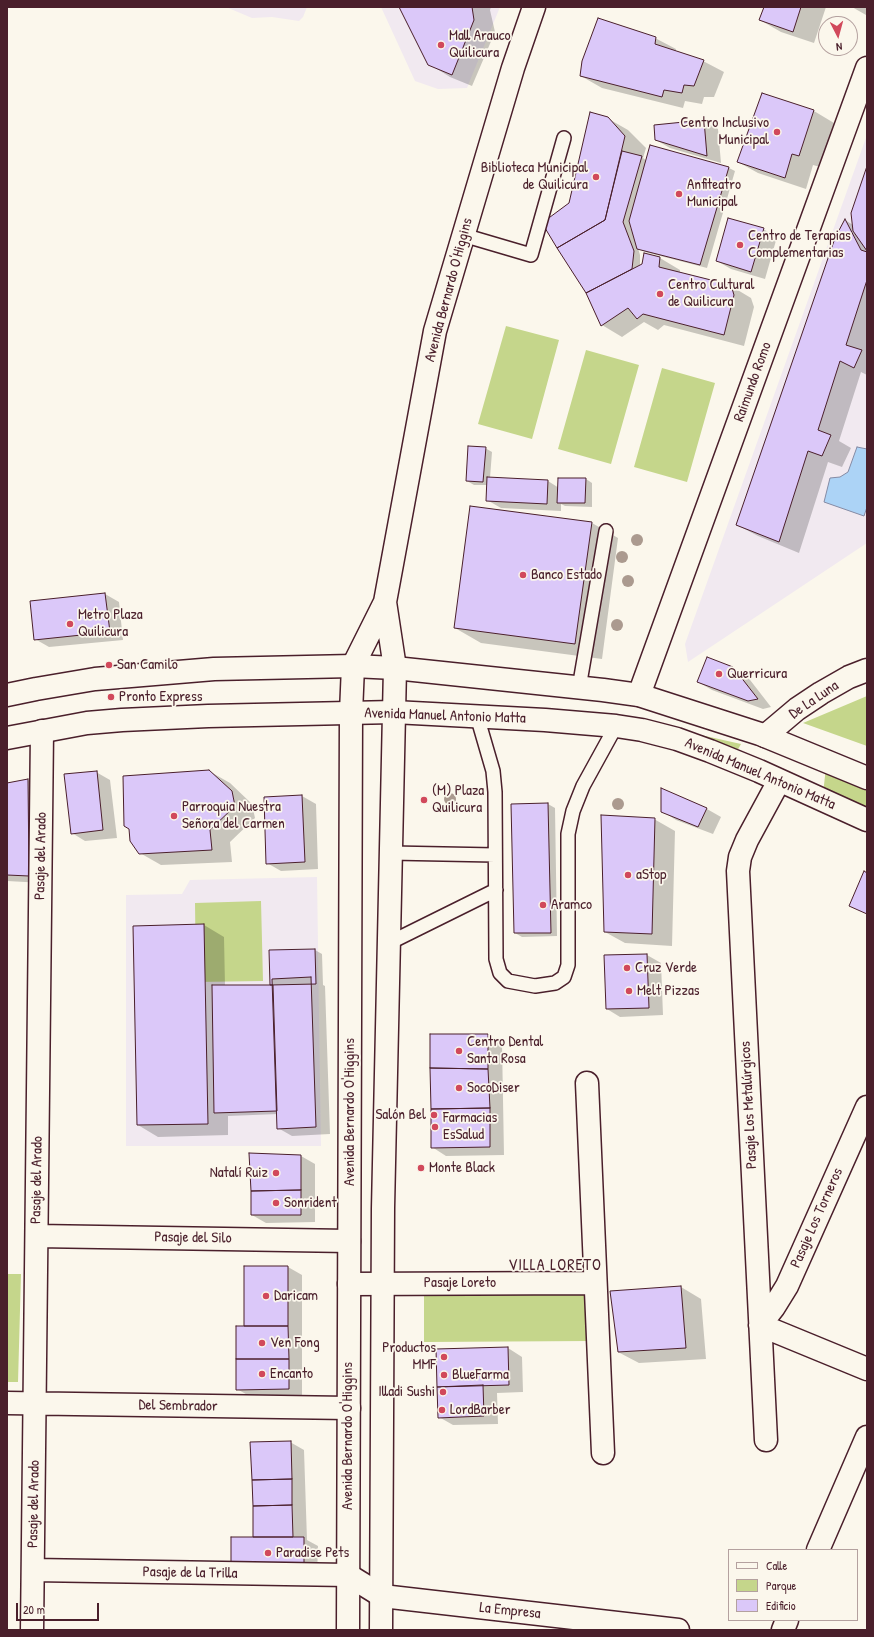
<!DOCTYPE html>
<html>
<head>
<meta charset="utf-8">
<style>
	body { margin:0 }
	#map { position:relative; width:874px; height:1637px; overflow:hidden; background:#fbf7ec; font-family:"Patrick Hand",sans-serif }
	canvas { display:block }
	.frame { position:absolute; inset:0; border:8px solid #4a1f2b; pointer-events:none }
	.legend { position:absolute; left:728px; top:1549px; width:130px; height:72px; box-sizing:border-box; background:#fbf7ec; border:1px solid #b4a19f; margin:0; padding:5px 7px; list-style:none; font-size:12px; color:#4a1f2b }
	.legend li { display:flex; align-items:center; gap:8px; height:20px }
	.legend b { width:20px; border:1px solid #b4a19f }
	.north { position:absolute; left:818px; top:16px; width:40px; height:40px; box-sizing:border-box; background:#fbf7ec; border:1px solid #b4a19f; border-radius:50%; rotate:174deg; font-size:11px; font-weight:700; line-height:16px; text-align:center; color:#4a1f2b }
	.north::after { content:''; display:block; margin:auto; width:14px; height:18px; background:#d1495b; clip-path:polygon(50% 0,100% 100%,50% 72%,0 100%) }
	.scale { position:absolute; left:16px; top:1603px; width:83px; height:18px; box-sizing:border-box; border:2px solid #4a1f2b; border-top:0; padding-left:5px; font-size:12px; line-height:14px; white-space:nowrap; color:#4a1f2b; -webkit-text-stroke:3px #fbf7ec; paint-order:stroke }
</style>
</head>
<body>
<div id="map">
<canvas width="874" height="1637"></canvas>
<div class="frame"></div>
<ul class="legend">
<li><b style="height:5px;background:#fbf7ec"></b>Calle</li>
<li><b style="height:11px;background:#c5d68b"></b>Parque</li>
<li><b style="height:11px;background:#dbc8f9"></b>Edificio</li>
</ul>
<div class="north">N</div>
<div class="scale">20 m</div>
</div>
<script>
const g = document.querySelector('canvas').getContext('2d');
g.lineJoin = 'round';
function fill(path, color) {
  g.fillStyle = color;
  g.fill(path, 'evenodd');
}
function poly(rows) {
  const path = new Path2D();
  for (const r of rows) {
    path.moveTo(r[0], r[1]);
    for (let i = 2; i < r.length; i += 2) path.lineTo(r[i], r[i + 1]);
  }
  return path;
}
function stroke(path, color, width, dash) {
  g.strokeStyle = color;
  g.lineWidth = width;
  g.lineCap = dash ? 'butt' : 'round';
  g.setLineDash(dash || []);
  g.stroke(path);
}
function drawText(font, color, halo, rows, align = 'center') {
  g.font = font + ' "Patrick Hand",sans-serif';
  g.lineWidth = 3.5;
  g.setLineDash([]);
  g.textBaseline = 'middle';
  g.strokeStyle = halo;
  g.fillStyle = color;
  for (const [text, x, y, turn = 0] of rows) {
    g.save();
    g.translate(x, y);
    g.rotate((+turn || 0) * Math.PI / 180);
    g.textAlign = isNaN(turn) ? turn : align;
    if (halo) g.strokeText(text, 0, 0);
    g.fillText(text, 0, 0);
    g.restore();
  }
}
fill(poly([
	[226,7,307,7,303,17,299,21,272,17,252,18],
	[381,7,500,7,467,88,438,89,415,81],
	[867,135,867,543,688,662,685,644],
	[317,877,321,1146,126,1146,126,895,182,894,190,880]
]), '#f1e9f0');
fill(poly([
	[506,326,559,340,532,439,478,424],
	[586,350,639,365,611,464,558,449],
	[662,368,715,383,687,482,634,467],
	[867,696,867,746,803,723],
	[683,731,741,744,736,753],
	[826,767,867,787,867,813,823,794],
	[261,901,263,981,196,982,195,903],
	[7,1274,21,1274,18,1382,7,1382],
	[590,1289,590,1341,424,1342,424,1291]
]), '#c5d68b');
const water = poly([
	[857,447,867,449,867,507,864,516,824,502,830,478,840,477,848,472,857,447]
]);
fill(water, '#acd3f6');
stroke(water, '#858ba5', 1);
fill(poly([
	[400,7,491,7,490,10,495,32,472,86,450,77,429,64],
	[765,7,826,7,814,43,781,32,760,20],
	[852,7,867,7,867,15,866,15],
	[655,38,676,49,676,52,703,61,724,72,714,97,704,97,702,104,685,101,683,108,602,88,581,76],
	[814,111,834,123,820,167,813,165,806,189,758,173,738,162],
	[607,118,628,130,646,148,643,158,647,161,729,168,735,171,707,268,645,252,638,248,640,255,640,266,660,258,680,270,680,273,731,286,751,298,754,307,744,346,664,325,658,330,644,322,622,337,602,325,587,293,570,204],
	[631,222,633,231,632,232,630,226],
	[704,121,718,129,721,163,670,148,656,140],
	[867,169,867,375,861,372,839,441,851,448,842,467,828,462,799,553,758,536,737,525,845,220,853,225],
	[763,229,777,237,765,279,731,269,717,261],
	[485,448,492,452,490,478,548,481,559,488,586,479,592,483,592,507,565,506,561,504,561,511,501,508,487,500,487,485,474,485,467,481],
	[592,523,618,538,602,659,481,643,455,628],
	[105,594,119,602,123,640,49,647,35,639,31,601],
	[732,668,747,676,771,707,763,709,712,690,698,682],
	[209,771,230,783,252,804,255,818,230,842,232,862,161,865,140,853],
	[96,772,110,780,117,838,85,841,72,833],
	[28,780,42,788,43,883,7,881,7,784],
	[662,790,707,809,721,817,713,834,676,820,662,811],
	[302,796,316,804,318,869,281,871,267,863,265,798],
	[548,804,555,808,557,936,522,937,515,933],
	[654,819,675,831,672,946,625,943,605,932],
	[204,925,224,937,225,986,271,986,270,951,315,950,322,954,323,985,325,986,330,1134,292,1136,278,1128,278,1114,228,1116,228,1135,158,1137,138,1125],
	[647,955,661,963,663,1015,620,1017,607,1009,605,956],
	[488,1035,502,1043,504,1155,446,1156,432,1147],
	[301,1156,315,1164,315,1222,266,1223,252,1215],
	[288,1267,302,1275,302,1397,251,1397,237,1389,245,1327],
	[681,1287,701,1299,706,1359,639,1363,618,1352],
	[508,1348,522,1357,523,1392,497,1393,498,1424,453,1425,439,1417],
	[290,1442,304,1450,307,1540,318,1546,317,1577,254,1538,252,1443]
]), '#0003');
const building = poly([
	[399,7,472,7,474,20,452,75,428,65,399,7],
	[764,7,801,7,793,32,759,20,764,7],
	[598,18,656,37,655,44,704,60,694,86,684,85,682,93,664,90,662,97,580,76,582,61,598,18],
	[762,93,814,110,799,156,792,154,785,178,737,162,762,93],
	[590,112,608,117,625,136,605,220,557,248,542,223,569,203,590,112],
	[704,120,707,156,655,140,654,125,704,120],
	[650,145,729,167,700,265,637,249,629,221,650,145],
	[622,151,642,156,623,222,634,251,632,269,586,293,557,248,605,220,622,151],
	[867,166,867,251,853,231,851,213,867,166],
	[728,218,764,228,751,272,716,261,728,218],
	[845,219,861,250,867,252,867,280,846,345,862,350,854,368,840,361,818,430,831,435,822,456,808,451,779,542,736,525,835,238,845,219],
	[644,253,660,257,659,267,731,285,734,295,724,335,643,314,637,319,628,308,601,326,586,293,642,264,644,253],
	[468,446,486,447,483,482,466,481,468,446],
	[487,477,548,480,547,504,486,501,487,477],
	[558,478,586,478,585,503,557,503,558,478],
	[470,506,592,522,575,644,454,628,470,506],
	[105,593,110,632,34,640,30,601,105,593],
	[707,657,733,667,758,699,748,701,697,682,707,657],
	[209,770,232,791,235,806,210,830,212,850,139,854,130,841,129,829,124,826,123,776,209,770],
	[97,771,103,830,71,834,64,774,97,771],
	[28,779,29,876,7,875,7,783,28,779],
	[661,788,707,808,698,827,661,812,661,788],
	[302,795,305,862,266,864,264,797,302,795],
	[548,803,551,933,514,933,511,804,548,803],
	[601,815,655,818,652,934,604,932,601,815],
	[864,871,867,873,867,914,849,906,864,871],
	[204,924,208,1124,137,1125,133,926,204,924],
	[315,949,316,984,270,985,269,950,315,949],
	[647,954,649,1008,606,1009,604,955,647,954],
	[311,977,316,1127,277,1129,272,979,311,977],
	[212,985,273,985,277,1111,214,1113,212,985],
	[430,1034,488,1034,488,1069,430,1068,430,1034],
	[430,1068,488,1069,490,1108,431,1109,430,1068],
	[490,1108,490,1147,431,1148,431,1109,490,1108],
	[249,1153,301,1155,301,1190,251,1191,249,1153],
	[301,1190,301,1215,251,1215,251,1191,301,1190],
	[244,1266,288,1266,288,1326,244,1326,244,1266],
	[681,1286,686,1348,618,1352,610,1291,681,1286],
	[236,1326,288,1326,289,1359,236,1359,236,1326],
	[508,1347,509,1385,437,1387,436,1349,508,1347],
	[236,1359,289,1359,289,1389,236,1390,236,1359],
	[483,1385,484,1416,438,1418,437,1387,483,1385],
	[291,1441,292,1479,252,1480,250,1442,291,1441],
	[292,1479,292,1505,253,1506,252,1480,292,1479],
	[292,1505,293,1537,253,1537,253,1506,292,1505],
	[231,1537,304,1537,304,1569,231,1569,231,1537]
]);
fill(building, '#dbc8f9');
stroke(building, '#4a1f2b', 1);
const lane = poly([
	[463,235,531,255,564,138],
	[579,688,606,531],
	[477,716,493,771,495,792,496,959,500,973,508,981,535,986,555,983,564,977,568,965,568,834,573,811,583,786,616,726],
	[391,853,495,855],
	[389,943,496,890]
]);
const street = poly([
	[639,695,867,68],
	[765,736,797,709,821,693,849,677,867,670],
	[587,1083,603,1453],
	[867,1107,787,1286,774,1307,760,1325,867,1369],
	[37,1236,349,1241],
	[349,1284,595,1283],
	[7,1403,349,1408],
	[766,1440,738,871,740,857,747,840,779,781],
	[818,1550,867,1437],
	[33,1570,348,1575,382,1596,678,1630],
	[32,1630,42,731],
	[783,1630,787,1620]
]);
const secondary = poly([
	[348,1630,351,713,353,666,385,602,435,331,513,68,534,7],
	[381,1630,383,1208,395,668,385,602]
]);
const primary = poly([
	[7,695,36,689,95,679,214,669,353,666,395,668,603,690,639,695,760,734,867,778],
	[7,738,87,723,122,720,208,716,394,712,545,720,616,726,642,730,677,739,710,751,759,771,867,820]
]);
stroke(lane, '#4a1f2b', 16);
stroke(street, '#4a1f2b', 25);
stroke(secondary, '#4a1f2b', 25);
stroke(primary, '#4a1f2b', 25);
stroke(lane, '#fbf7ec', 13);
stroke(street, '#fbf7ec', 22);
stroke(secondary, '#fbf7ec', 22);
stroke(primary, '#fbf7ec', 22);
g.fillStyle = '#ab9a8f';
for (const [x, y] of [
	[637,540],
	[622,557],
	[628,581],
	[617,625],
	[450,799],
	[618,804]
]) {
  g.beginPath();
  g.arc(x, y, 6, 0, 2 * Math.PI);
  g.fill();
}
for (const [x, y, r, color] of [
	[441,45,4,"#d1495b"],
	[777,132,4,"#d1495b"],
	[596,177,4,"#d1495b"],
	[679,194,4,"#d1495b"],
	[740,245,4,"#d1495b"],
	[660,294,4,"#d1495b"],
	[523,575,4,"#d1495b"],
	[70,624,4,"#d1495b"],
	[109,665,4,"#d1495b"],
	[719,674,4,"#d1495b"],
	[111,697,4,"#d1495b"],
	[424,800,4,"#d1495b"],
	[174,816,4,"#d1495b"],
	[628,875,4,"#d1495b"],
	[543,905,4,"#d1495b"],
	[627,968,4,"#d1495b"],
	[629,991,4,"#d1495b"],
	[459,1051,4,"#d1495b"],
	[459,1088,4,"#d1495b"],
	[434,1115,4,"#d1495b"],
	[435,1127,4,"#d1495b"],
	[421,1168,4,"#d1495b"],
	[276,1173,4,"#d1495b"],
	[276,1203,4,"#d1495b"],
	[266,1296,4,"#d1495b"],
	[262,1343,4,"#d1495b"],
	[444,1357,4,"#d1495b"],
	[262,1374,4,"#d1495b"],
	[444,1375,4,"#d1495b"],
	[443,1392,4,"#d1495b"],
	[442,1410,4,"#d1495b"],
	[268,1553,4,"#d1495b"]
]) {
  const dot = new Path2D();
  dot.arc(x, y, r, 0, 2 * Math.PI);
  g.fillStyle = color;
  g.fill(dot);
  stroke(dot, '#fbf7ec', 1.5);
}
drawText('15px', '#4a1f2b', '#fbf7ec', [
	["Mall Arauco",449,36],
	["Quilicura",449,53],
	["Centro Inclusivo",769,123,"right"],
	["Municipal",769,140,"right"],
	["Biblioteca Municipal",588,168,"right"],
	["de Quilicura",588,185,"right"],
	["Anfiteatro",687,185],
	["Municipal",687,202],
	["Centro de Terapias",748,236],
	["Complementarias",748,253],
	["Centro Cultural",668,285],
	["de Quilicura",668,302],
	["Banco Estado",531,575],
	["Metro Plaza",78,615],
	["Quilicura",78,632],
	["San Camilo",117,665],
	["Querricura",727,674],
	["Pronto Express",119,697],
	["(M) Plaza",432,791],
	["Quilicura",432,808],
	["Parroquia Nuestra",182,807],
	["Señora del Carmen",182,824],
	["aStop",636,875],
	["Aramco",551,905],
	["Cruz Verde",635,968],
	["Melt Pizzas",637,991],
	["Centro Dental",467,1042],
	["Santa Rosa",467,1059],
	["SocoDiser",467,1088],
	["Salón Bel",426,1115,"right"],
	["Farmacias",443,1118],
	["EsSalud",443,1135],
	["Monte Black",429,1168],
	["Natalí Ruiz",268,1173,"right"],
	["Sonrident",284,1203],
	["Daricam",274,1296],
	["Ven Fong",270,1343],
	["Productos",436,1348,"right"],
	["MMF",436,1365,"right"],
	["Encanto",270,1374],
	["BlueFarma",452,1375],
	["Illadi Sushi",435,1392,"right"],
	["LordBarber",450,1410],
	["Paradise Pets",276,1553]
], 'left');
drawText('15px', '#4a1f2b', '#fbf7ec', [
	["Avenida Bernardo O'Higgins",449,290,-75],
	["Raimundo Romo",753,382,-70],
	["De La Luna",814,700,-34],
	["Avenida Manuel Antonio Matta",445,716,2],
	["Avenida Manuel Antonio Matta",760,774,23],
	["Pasaje del Arado",41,856,-89],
	["Pasaje Los Metalúrgicos",749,1105,-93],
	["Avenida Bernardo O'Higgins",350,1112,-90],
	["Pasaje del Arado",37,1180,-89],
	["Pasaje Los Torneros",817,1218,-66],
	["Pasaje del Silo",193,1238,1],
	["Pasaje Loreto",460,1283],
	["Del Sembrador",178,1406,1],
	["Avenida Bernardo O'Higgins",348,1436,-90],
	["Pasaje del Arado",34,1504,-89],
	["Pasaje de la Trilla",190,1573,1],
	["La Empresa",510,1611,6]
]);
g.letterSpacing = '1px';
drawText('16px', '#4a1f2b', '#fbf7ec', [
	["VILLA LORETO",555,1266]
]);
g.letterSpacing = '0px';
</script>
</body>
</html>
